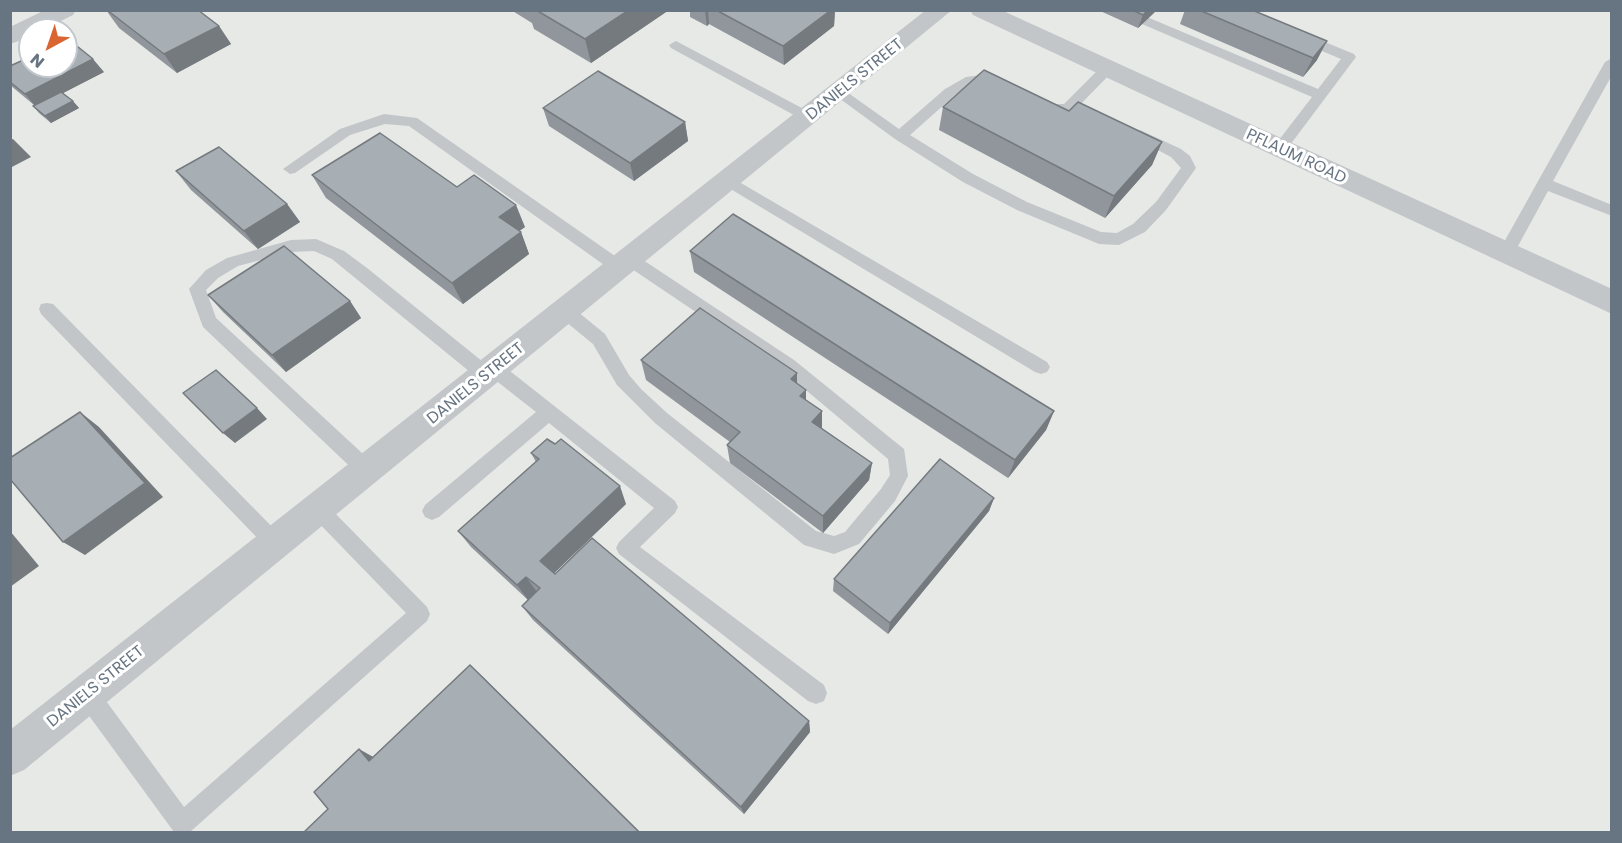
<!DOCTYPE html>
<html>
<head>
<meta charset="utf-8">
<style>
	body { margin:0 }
	#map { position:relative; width:1622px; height:843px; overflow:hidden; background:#f7f7f4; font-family:Poppins,sans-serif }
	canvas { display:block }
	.frame { position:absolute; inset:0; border:12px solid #677583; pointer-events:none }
	.north { position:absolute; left:18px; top:18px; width:60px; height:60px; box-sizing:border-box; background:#fff; border:2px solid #c2c8cd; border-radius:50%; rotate:220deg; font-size:16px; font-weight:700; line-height:24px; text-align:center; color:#677583 }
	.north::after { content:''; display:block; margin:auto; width:21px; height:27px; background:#da6531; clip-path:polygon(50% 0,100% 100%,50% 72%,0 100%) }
</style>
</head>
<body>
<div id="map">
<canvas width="1622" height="843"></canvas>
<div class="frame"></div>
<div class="north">N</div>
</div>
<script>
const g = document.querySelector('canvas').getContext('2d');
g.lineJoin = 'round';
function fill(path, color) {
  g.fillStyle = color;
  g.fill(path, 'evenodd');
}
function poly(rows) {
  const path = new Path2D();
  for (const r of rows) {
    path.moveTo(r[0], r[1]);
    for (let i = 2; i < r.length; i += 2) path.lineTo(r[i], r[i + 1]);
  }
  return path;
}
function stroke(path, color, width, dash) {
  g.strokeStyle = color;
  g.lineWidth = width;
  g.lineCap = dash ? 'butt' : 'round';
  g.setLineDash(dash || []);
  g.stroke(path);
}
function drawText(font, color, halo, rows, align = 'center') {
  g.font = font + ' Poppins,sans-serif';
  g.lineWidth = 6;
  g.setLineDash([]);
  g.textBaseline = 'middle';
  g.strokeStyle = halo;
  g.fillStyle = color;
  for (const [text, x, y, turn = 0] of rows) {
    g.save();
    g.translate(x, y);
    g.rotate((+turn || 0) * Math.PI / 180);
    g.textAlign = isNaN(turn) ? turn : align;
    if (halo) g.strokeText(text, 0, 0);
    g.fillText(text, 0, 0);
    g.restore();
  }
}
fill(poly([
	[10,11,1611,11,1611,832,11,832],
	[30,30,66,30,66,66,30,66]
]), '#e7e9e7');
fill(poly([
	[1147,17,1318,89,1341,59,1298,41,1296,38,1298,35,1308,35,1354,54,1356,57,1284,153,1279,154,1272,149,1312,97,1142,24,1141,21,1142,18,1147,17],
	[676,41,813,114,815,117,813,120,803,120,671,48,669,45,676,41],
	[1612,58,1612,75,1553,181,1612,205,1612,216,1548,191,1512,257,1500,257,1498,253,1537,183,1605,62,1612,58],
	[1107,65,1112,66,1114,69,1112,72,1073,112,1054,114,1038,107,1036,104,1043,99,1056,104,1064,104,1102,66,1107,65],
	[981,75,1000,80,1002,83,995,87,974,84,955,95,910,135,973,174,1027,202,1101,232,1117,233,1133,224,1156,202,1181,168,1171,157,1135,138,1133,135,1140,130,1181,149,1190,156,1196,168,1166,210,1145,232,1119,245,1099,244,1017,210,963,182,895,139,832,93,839,88,844,90,899,129,945,89,966,77,981,75],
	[384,114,417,118,625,263,623,260,625,256,637,256,794,360,904,449,908,476,895,501,859,544,834,554,804,545,655,423,617,385,593,344,560,317,558,312,560,307,566,305,572,307,605,334,629,375,641,389,667,413,816,531,834,536,845,532,881,489,890,475,888,459,782,370,626,265,628,268,626,272,614,272,409,126,385,124,350,135,295,173,290,174,283,169,340,129,384,114],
	[729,176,1047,362,1050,367,1047,372,1041,374,1035,372,724,185,722,181,729,176],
	[316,239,344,251,367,268,488,366,495,362,501,364,675,501,678,507,675,513,640,547,824,685,827,693,824,701,816,704,808,701,619,554,616,548,619,542,654,508,549,423,439,517,432,520,425,517,422,511,425,505,536,412,494,379,487,383,481,381,332,259,314,251,291,252,238,266,218,278,206,290,216,318,375,465,377,471,375,477,368,479,361,477,203,327,189,289,206,270,227,258,291,240,316,239],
	[47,303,53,304,283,538,286,544,283,550,276,553,269,550,41,314,39,309,41,304,47,303],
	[319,501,326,504,427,607,430,614,427,621,190,832,174,832,79,702,76,694,79,686,87,683,95,686,184,807,406,613,312,516,309,510,312,504,319,501]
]), '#c2c6c9');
fill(poly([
	[45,10,76,10,73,15,43,30,30,30,30,37,10,44,10,27,45,10],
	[926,10,952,10,24,770,10,776,10,730,926,10]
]), '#c2c6c9');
fill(poly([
	[970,10,1001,10,1612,289,1612,314,973,15,970,10]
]), '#c2c6c9');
fill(poly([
	[106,10,198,10,219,26,231,44,177,73,119,28],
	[511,10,669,10,591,63,534,29,532,23],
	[690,10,835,10,834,26,784,65,709,24,707,26,690,17],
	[1098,10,1157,10,1138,28],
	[1185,10,1252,10,1317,60,1303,77,1180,24],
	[10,66,104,72,63,93,79,108,51,123,39,113,33,106,34,105,10,85],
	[943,107,1069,111,1162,142,1152,165,1105,218,939,130],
	[543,108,685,122,688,141,634,181,549,126],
	[176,171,287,204,300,222,258,249,191,190],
	[312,175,457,187,525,227,519,231,521,232,529,254,463,304,326,198],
	[690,251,1054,411,1046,430,1008,478,694,272],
	[208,295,350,301,361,318,286,372,223,312],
	[641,360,797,384,806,400,822,411,822,428,872,463,869,480,823,533,730,463,727,445,730,442,646,380],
	[531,453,626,504,554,573,809,721,810,732,744,814,533,620,522,606,528,600,471,547,458,531,536,462],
	[994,498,989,511,888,634,833,591,834,579]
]), '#90969b');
fill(poly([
	[629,10,669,10,591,63,585,39],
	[705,10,708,10,709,24,707,26],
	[831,10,835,10,834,26,784,65,783,46],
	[1148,10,1157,10,1138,28,1143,15],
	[219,26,231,44,177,73,164,54],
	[1327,41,1317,60,1303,77,1313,58],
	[93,59,104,72,36,107,25,94],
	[73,101,79,108,51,123,45,116],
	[685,122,688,141,634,181,630,163],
	[13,139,31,157,10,168,10,140],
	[1162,142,1152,165,1105,218,1114,196],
	[287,204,300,222,258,249,244,231],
	[516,205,525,227,508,239,499,217],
	[521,232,529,254,463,304,452,283],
	[350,301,361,318,286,372,272,355],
	[797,373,797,393,791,379],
	[806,390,806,410,800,396],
	[257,408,267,419,235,443,223,433],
	[822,411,822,430,812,422],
	[1054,411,1046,430,1008,478,1015,460],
	[80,412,99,427,163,497,85,555,63,542],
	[872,463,869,480,823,533,823,516],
	[620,486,626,504,550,577,540,561],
	[994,498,989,511,888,634,890,623],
	[10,531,39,566,10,587],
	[526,577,537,592,528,600,517,585],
	[470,665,483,677,640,832,639,832],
	[809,721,810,732,744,814,741,807],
	[359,749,377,759,369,761]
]), '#757a7e');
const building = poly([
	[107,10,198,10,219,26,164,54,107,10],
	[536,10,629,10,585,39,536,10],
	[716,10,831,10,783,46,716,10],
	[1132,10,1148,10,1143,15,1132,10],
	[1199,10,1252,10,1327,41,1313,58,1199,10],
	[67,38,93,59,25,94,10,82,10,66,30,57,30,66,66,66,66,39,67,38],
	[984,70,1069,111,1078,102,1162,142,1114,196,943,107,984,70],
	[598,71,685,122,630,163,543,108,598,71],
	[61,92,73,101,45,116,33,106,61,92],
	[380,133,457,187,474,175,516,205,499,217,521,232,452,283,312,175,380,133],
	[219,147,287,204,244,231,176,171,219,147],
	[733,214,1054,411,1015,460,690,251,733,214],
	[284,246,350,301,272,355,208,295,284,246],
	[700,308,797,373,791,379,806,390,800,396,822,411,812,422,872,463,823,516,727,445,740,432,641,360,700,308],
	[216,370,257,408,223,433,183,393,216,370],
	[80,412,145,483,63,542,10,479,10,458,80,412],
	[547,439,555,444,561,439,620,486,540,561,555,574,592,538,809,721,741,807,522,606,540,588,526,577,517,585,458,531,539,459,531,453,547,439],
	[940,459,994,498,890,623,834,579,940,459],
	[470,665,639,832,304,832,328,809,314,792,359,749,369,761,470,665]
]);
fill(building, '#a7afb4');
stroke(building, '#757a7e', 1.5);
drawText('16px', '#677583', '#fff', [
	["DANIELS STREET",855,80,-39],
	["PFLAUM ROAD",1296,157,25],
	["DANIELS STREET",476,384,-39],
	["DANIELS STREET",96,687,-39]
]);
</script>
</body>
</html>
